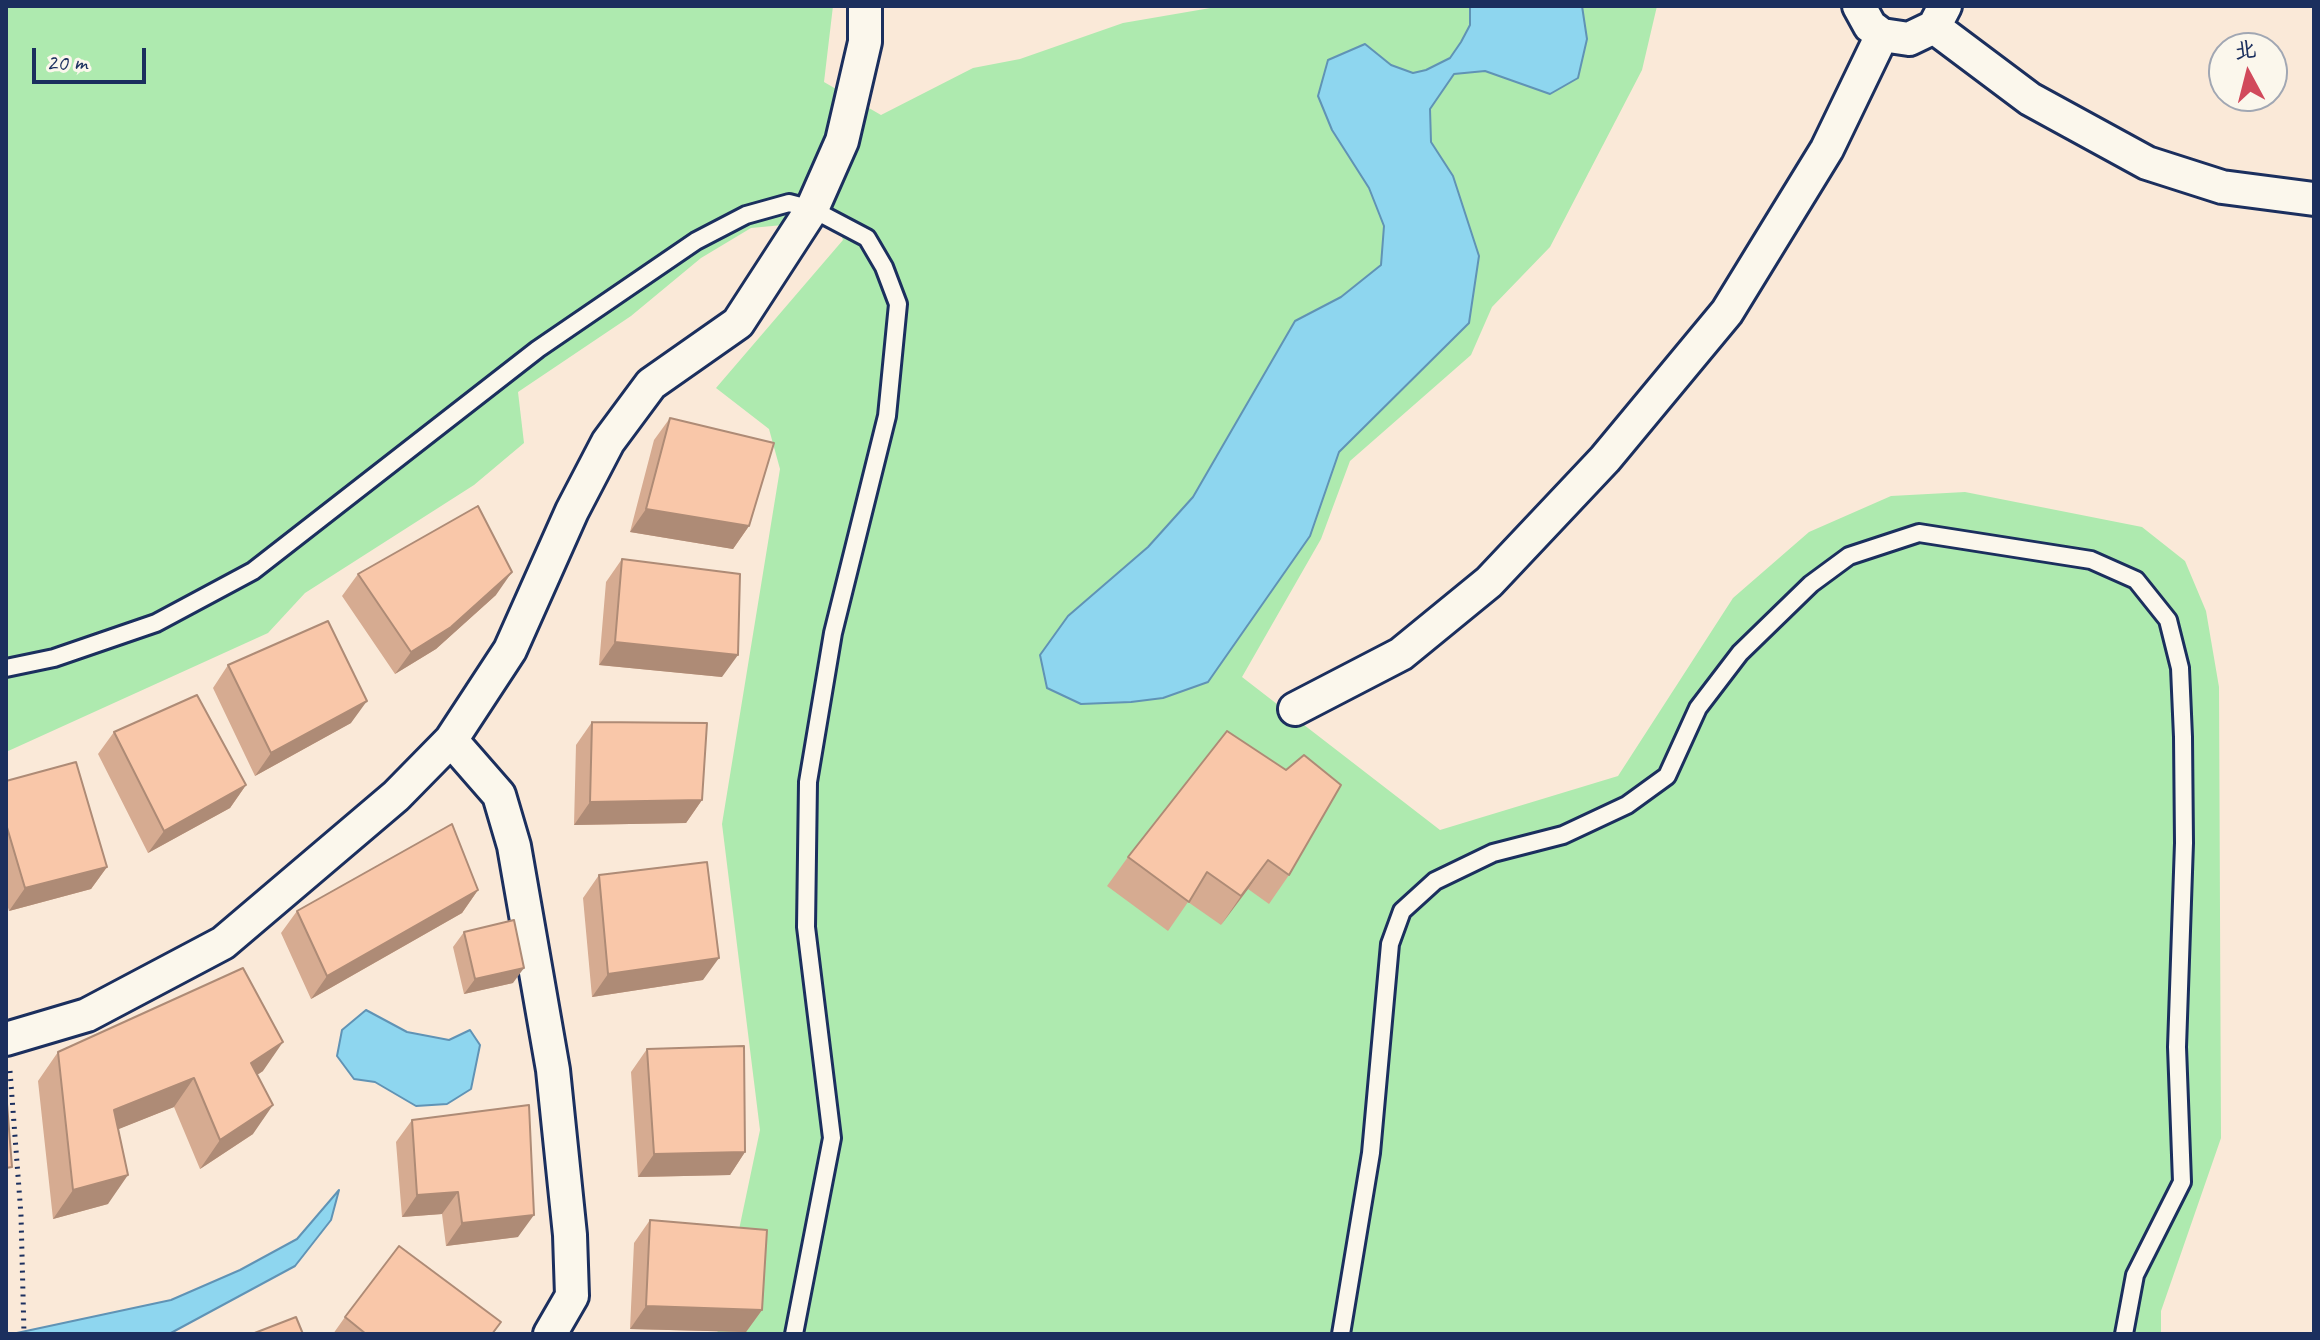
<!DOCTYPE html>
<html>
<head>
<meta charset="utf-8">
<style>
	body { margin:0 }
	#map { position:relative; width:2320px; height:1340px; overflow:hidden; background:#fae9d8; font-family:Caveat,"LXGW WenKai TC",sans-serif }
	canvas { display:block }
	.frame { position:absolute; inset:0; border:8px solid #1b2f5e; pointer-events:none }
	.north { position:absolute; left:2208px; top:32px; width:80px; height:80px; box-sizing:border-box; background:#fbf7ec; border:2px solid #a1a7b3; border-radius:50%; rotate:353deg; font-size:22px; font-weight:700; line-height:32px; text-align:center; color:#1b2f5e }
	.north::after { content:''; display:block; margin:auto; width:28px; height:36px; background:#d1495b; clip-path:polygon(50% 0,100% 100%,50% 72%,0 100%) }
	.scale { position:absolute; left:32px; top:48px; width:114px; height:36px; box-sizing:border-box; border:4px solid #1b2f5e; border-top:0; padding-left:10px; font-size:24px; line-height:28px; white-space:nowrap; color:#1b2f5e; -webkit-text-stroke:6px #fbf7ec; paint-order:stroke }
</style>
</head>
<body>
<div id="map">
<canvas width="2320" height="1340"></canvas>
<div class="frame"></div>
<div class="north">北</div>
<div class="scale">20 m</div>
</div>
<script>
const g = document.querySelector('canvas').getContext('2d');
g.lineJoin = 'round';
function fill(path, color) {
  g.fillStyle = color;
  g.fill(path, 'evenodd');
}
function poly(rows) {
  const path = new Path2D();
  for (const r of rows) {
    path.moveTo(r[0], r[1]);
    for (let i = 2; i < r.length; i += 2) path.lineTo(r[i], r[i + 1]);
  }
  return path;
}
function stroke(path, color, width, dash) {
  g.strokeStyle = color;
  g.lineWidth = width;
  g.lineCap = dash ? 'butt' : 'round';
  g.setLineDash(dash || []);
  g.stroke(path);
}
fill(poly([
	[6,6,833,6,824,82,881,115,973,68,1020,59,1123,23,1222,6,1657,6,1642,70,1550,247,1492,307,1471,355,1350,461,1321,539,1242,677,1440,830,1618,776,1733,598,1809,532,1891,496,1965,492,2142,527,2185,561,2206,611,2219,687,2221,1138,2161,1311,2161,1334,717,1334,760,1130,722,824,780,469,769,429,716,388,843,240,836,220,751,228,701,258,631,316,518,392,524,443,474,485,305,593,268,633,6,752]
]), '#aeeaaf');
const water = poly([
	[1470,6,1582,6,1587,39,1578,78,1550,94,1485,71,1454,74,1430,109,1431,142,1453,176,1479,256,1469,323,1339,452,1310,536,1208,682,1163,698,1131,702,1081,704,1047,688,1040,655,1068,616,1148,547,1193,497,1295,321,1341,297,1381,265,1384,226,1369,188,1332,130,1318,96,1328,60,1365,44,1391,65,1413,73,1426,70,1450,58,1461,42,1470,25,1470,6],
	[366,1010,407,1032,449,1040,470,1030,480,1045,471,1089,447,1104,416,1106,375,1082,354,1079,337,1056,342,1030,366,1010],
	[339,1190,331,1220,295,1266,169,1334,12,1334,171,1300,240,1270,297,1239,339,1190]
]);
fill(water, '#8ed6ef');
stroke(water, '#6093b5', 2);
const service = poly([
	[6,668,54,658,156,623,253,571,538,349,696,241,746,215,789,203,812,209,867,238,884,267,898,304,887,416,833,633,808,782,806,927,832,1138,794,1334],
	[1341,1334,1371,1153,1390,944,1402,911,1435,881,1493,853,1563,835,1627,805,1667,776,1698,708,1740,653,1811,584,1849,556,1919,533,2091,560,2136,580,2168,620,2180,668,2183,737,2184,843,2177,1047,2182,1182,2135,1275,2124,1334]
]);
const minor = poly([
	[1859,6,1870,26,1882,35,1909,39,1934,27,1945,6],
	[1934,27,2030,99,2147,163,2222,187,2314,199],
	[1295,709,1401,654,1489,582,1605,459,1727,312,1827,149,1882,35],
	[451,740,499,795,514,846,553,1070,570,1235,572,1296,550,1334],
	[6,1039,87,1015,223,943,396,796,451,740,510,650,572,511,608,442,651,384,738,323,812,209,842,141,865,42,865,6]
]);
stroke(service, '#1b2f5e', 22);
stroke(minor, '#1b2f5e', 38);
stroke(poly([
	[10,1071,21,1215,24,1334]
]), '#1b2f5e', 5, [2, 6]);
stroke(service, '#fbf7ec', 16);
stroke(minor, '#fbf7ec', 32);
fill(poly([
	[670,418,749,526,733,549,630,532,654,440],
	[622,559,722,677,599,665,606,582],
	[358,574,496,595,436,649,395,674,342,596],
	[228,665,351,723,255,776,213,688],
	[592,722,702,800,686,823,574,825,576,745],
	[1227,731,1289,875,1269,904,1248,889,1221,925,1188,902,1168,931,1107,886,1128,857],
	[114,732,246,785,230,808,148,853,98,754],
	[6,781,107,867,91,889,9,911,6,901],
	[599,875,703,980,592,997,583,898],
	[478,890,462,913,311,999,281,933,297,911],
	[464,932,513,983,464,994,453,947],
	[647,1049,745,1152,730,1175,638,1177,631,1072],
	[58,1052,263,1071,257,1075,253,1134,200,1169,174,1107,118,1129,108,1204,53,1219,38,1081],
	[412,1120,518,1237,446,1246,442,1214,402,1217,396,1142],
	[650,1220,762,1310,746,1332,630,1329,634,1243],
	[345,1317,492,1334,333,1334]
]), '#d6ab91');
fill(poly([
	[646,509,749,526,733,549,630,532],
	[512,572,496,595,436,649,395,674,411,652],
	[615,642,738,655,722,677,599,665],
	[367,701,351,723,255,776,271,753],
	[246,785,230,808,148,853,164,831],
	[702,800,686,823,574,825,590,802],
	[1268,860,1248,889,1221,925,1241,896],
	[107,867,91,889,9,911,25,888],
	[478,890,462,913,311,999,327,976],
	[719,958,703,980,592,997,608,974],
	[524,968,513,983,464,994,475,979],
	[283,1042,263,1071,231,1092,251,1063],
	[194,1078,174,1107,94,1139,114,1110],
	[273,1105,253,1134,200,1169,220,1140],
	[745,1152,730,1175,638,1177,654,1154],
	[128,1175,108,1204,53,1219,73,1190],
	[458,1192,442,1214,402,1217,417,1195],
	[534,1215,518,1237,446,1246,462,1223],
	[646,1306,762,1310,746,1332,630,1329]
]), '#ae8b76');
const building = poly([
	[670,418,774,443,749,526,646,509,670,418],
	[478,506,512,572,451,627,411,652,358,574,478,506],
	[622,559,740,574,738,655,615,642,622,559],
	[328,621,367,701,271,753,228,665,328,621],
	[197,695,246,785,164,831,114,732,197,695],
	[592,722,707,723,702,800,590,802,592,722],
	[1227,731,1286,770,1304,755,1341,785,1289,875,1268,860,1241,896,1207,872,1189,902,1128,857,1227,731],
	[76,762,107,867,25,888,6,824,6,781,76,762],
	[452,824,478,890,327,976,297,911,452,824],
	[707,862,719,958,608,974,599,875,707,862],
	[514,920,524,968,475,979,464,932,514,920],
	[243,968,283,1042,251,1063,273,1105,220,1140,194,1078,114,1110,128,1175,73,1190,58,1052,243,968],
	[744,1046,745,1152,654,1154,647,1049,744,1046],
	[6,1091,12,1167,6,1168,6,1091],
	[529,1105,534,1215,462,1223,458,1192,417,1195,412,1120,529,1105],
	[650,1220,767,1230,762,1310,646,1306,650,1220],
	[399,1246,501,1322,492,1334,366,1334,345,1317,399,1246],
	[296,1317,303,1334,252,1334,296,1317]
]);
fill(building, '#f9c7a9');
stroke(building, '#ae8b76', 2);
</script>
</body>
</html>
